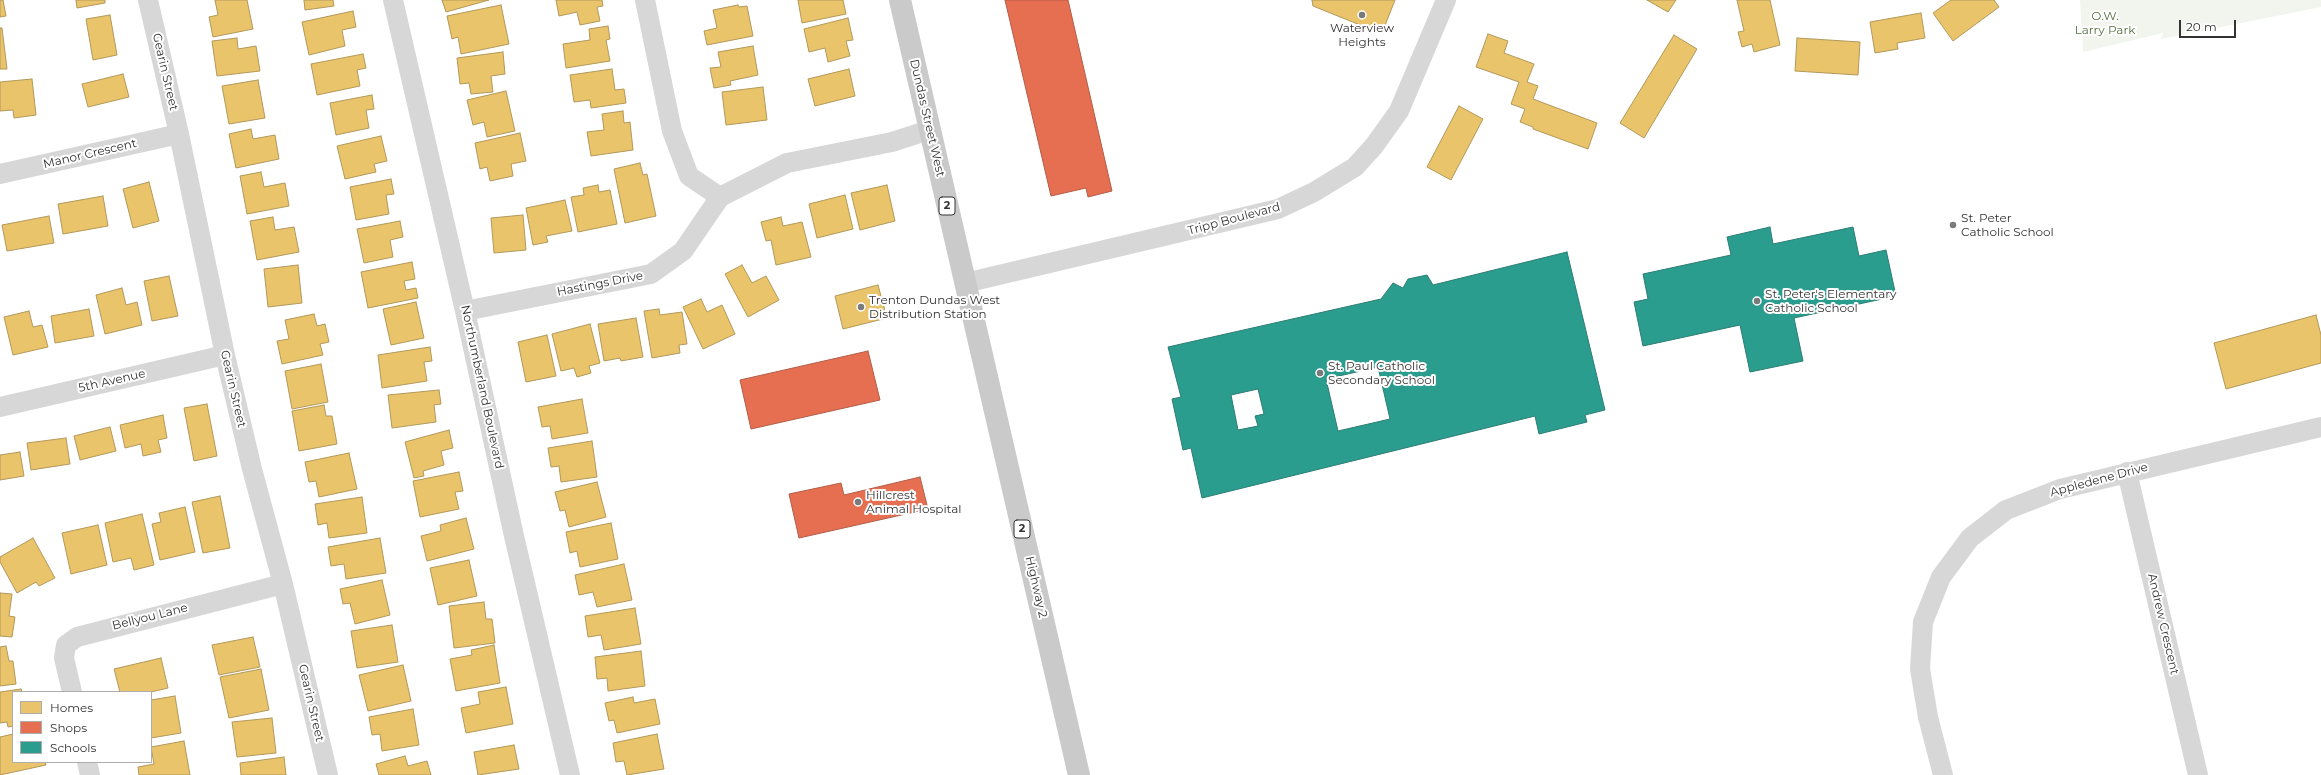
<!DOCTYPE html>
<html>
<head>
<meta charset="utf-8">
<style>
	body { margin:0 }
	#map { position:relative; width:2321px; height:775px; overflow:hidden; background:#fff; font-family:Montserrat,sans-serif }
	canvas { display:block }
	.legend { position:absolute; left:12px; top:691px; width:140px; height:72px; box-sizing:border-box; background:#fff; border:1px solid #adadad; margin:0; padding:5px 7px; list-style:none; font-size:12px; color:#333 }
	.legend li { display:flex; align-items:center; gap:8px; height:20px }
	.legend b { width:20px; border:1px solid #adadad }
	.scale { position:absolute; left:2179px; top:20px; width:57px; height:18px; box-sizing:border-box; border:2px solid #333; border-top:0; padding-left:5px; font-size:12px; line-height:14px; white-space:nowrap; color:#333; -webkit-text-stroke:3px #fff; paint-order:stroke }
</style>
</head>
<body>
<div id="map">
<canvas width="2321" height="775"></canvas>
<ul class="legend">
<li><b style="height:11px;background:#e9c46a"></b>Homes</li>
<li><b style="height:11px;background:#e76f51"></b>Shops</li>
<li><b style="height:11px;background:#2a9d8f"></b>Schools</li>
</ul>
<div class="scale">20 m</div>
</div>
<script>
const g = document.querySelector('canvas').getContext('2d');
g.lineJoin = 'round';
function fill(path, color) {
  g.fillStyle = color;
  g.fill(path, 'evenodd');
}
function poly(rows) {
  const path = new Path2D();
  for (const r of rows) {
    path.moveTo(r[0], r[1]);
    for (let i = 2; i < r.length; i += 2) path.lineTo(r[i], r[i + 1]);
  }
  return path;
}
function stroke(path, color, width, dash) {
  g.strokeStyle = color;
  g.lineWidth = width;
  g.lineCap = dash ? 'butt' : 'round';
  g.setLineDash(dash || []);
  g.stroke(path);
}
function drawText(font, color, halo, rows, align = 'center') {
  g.font = font + ' Montserrat,sans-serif';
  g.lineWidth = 4;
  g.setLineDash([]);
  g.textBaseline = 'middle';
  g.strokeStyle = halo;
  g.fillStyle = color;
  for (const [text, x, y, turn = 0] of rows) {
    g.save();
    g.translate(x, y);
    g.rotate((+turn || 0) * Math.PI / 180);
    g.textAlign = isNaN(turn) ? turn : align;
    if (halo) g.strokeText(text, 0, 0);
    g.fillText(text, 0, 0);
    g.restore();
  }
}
fill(poly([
	[2080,0,2321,0,2321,7,2161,39,2163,33,2083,52]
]), '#f1f5ed');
const homes = poly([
	[0,0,3,0,6,16,0,17,0,0],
	[76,0,105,0,105,3,77,8,76,0],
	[215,0,247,0,253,29,213,37,209,17,218,15,215,0],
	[304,0,333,0,334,6,305,10,304,0],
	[442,0,489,0,446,12,442,0],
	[556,0,602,0,603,6,597,7,600,21,580,25,577,12,559,16,556,0],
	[798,0,843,0,846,14,802,23,798,0],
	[1312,0,1395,0,1384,28,1372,23,1370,29,1313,6,1312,0],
	[1647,0,1676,0,1668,12,1647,0],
	[1737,0,1770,0,1780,45,1754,52,1752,44,1742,47,1738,32,1744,31,1737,0],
	[1951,0,1994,0,1999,7,1953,41,1933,13,1951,0],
	[501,5,509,44,461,54,458,37,452,39,447,16,501,5],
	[738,5,739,7,747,6,753,36,707,45,704,31,717,28,713,10,738,5],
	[353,11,356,27,342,30,345,46,309,55,302,22,353,11],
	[1921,13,1925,38,1897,43,1898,49,1875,53,1870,22,1921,13],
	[110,15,117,55,93,60,86,19,110,15],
	[848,18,853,40,846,41,850,56,828,62,825,48,809,52,804,29,848,18],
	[608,26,610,39,606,40,610,61,566,68,563,44,590,40,589,29,608,26],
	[0,28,2,28,7,69,0,69,0,28],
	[1488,34,1508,41,1504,53,1534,64,1527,82,1538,86,1533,99,1597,123,1588,149,1533,129,1533,127,1520,122,1525,109,1511,104,1519,82,1476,67,1488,34],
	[1674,35,1697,49,1644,138,1620,123,1674,35],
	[237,38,238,49,256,46,260,71,217,76,212,41,237,38],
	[1797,38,1860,42,1858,75,1795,71,1797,38],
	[753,46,758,75,730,81,731,85,714,88,710,68,721,67,718,52,753,46],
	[503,52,505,74,491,76,493,92,471,94,469,83,460,84,457,58,503,52],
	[363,54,366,68,357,70,360,86,317,95,311,64,363,54],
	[612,69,615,90,624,89,626,103,591,108,590,100,574,102,570,75,612,69],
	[849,69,855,96,815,106,808,79,849,69],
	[123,74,129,97,88,107,82,84,123,74],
	[32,79,36,115,14,118,13,110,0,111,0,82,32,79],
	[258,80,265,118,229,124,222,86,258,80],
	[763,87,767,120,726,125,722,92,763,87],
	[506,91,515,131,487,137,484,122,473,125,467,100,506,91],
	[372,95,374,109,366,110,369,128,336,135,330,103,372,95],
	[1459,106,1483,119,1451,180,1427,167,1459,106],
	[623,111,624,123,630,122,633,150,591,156,587,132,604,130,602,114,623,111],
	[251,129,253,139,275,135,279,159,236,168,229,134,251,129],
	[520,133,526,161,511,164,513,176,490,181,487,167,480,169,475,143,520,133],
	[381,136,387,161,374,164,376,172,345,179,337,146,381,136],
	[640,163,643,175,647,174,656,216,625,223,614,169,640,163],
	[261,172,264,187,285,183,289,206,247,214,240,176,261,172],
	[391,179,394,194,386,195,389,214,356,220,350,187,391,179],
	[149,182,159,221,133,228,123,189,149,182],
	[598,185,599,192,610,190,617,224,578,232,571,197,584,195,583,188,598,185],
	[887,185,895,221,860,230,851,193,887,185],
	[845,195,853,229,817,238,809,204,845,195],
	[103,196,108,226,63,234,58,204,103,196],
	[565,200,572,231,546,236,548,242,533,245,526,208,565,200],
	[523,215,526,250,494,253,491,218,523,215],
	[49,216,54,243,7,251,2,225,49,216],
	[273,217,275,230,294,227,299,252,257,260,250,221,273,217],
	[781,217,783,226,802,222,811,257,776,265,771,240,766,241,761,222,781,217],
	[400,221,403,237,390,240,393,257,364,263,357,229,400,221],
	[412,262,415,279,404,281,406,290,416,288,418,298,368,308,361,272,412,262],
	[298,265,302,303,268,307,264,269,298,265],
	[742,265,752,283,766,276,779,300,748,317,725,274,742,265],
	[169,276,178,316,152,321,144,281,169,276],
	[878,285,887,318,843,329,835,296,878,285],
	[122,288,126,305,137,302,142,325,105,334,96,295,122,288],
	[701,299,707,312,722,305,735,334,703,349,683,307,701,299],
	[416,302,424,338,391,345,383,309,416,302],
	[89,309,94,336,55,343,51,316,89,309],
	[659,309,660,315,682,312,687,344,679,345,680,353,652,358,644,311,659,309],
	[29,311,33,327,42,325,48,347,13,355,4,317,29,311],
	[314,314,317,326,325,324,329,342,320,344,323,355,282,364,277,341,289,339,285,320,314,314],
	[2316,315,2321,335,2321,363,2226,389,2214,343,2316,315],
	[636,318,643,357,621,361,620,358,604,361,598,324,636,318],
	[590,324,600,363,589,366,591,373,577,377,574,368,561,371,552,334,590,324],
	[547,335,556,376,526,382,518,342,547,335],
	[430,347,432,361,424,362,427,381,382,388,378,355,430,347],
	[321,364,328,402,292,409,285,371,321,364],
	[439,390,441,404,434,405,436,422,392,428,388,395,439,390],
	[582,399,588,433,552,439,550,426,542,427,538,407,582,399],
	[207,404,217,456,194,461,184,408,207,404],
	[324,405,326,416,332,416,337,444,299,451,292,411,324,405],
	[163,415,167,438,158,440,161,452,143,456,141,444,125,448,120,425,163,415],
	[110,427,116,451,80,460,74,436,110,427],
	[449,430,453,448,441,451,444,465,423,471,424,476,414,478,405,442,449,430],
	[66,438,70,464,31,470,27,443,66,438],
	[592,441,597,477,561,482,559,466,551,467,548,448,592,441],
	[20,452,24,476,0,480,0,455,20,452],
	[349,453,357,489,319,497,316,481,309,482,305,462,349,453],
	[459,472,463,491,455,492,459,509,420,517,413,481,459,472],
	[597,482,606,517,569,527,565,510,560,511,555,492,597,482],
	[220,496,230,548,203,553,192,502,220,496],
	[362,497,367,533,329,538,327,523,318,525,315,504,362,497],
	[185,507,195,552,160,560,152,524,161,522,159,513,185,507],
	[142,514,154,565,134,570,131,558,113,562,105,523,142,514],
	[466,518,474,549,427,561,421,536,441,531,440,525,466,518],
	[611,523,618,559,580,567,577,551,570,553,566,532,611,523],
	[98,525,107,565,71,574,62,533,98,525],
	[33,538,55,578,39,586,36,582,17,593,0,562,0,557,33,538],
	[380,538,386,573,346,579,344,564,331,566,328,547,380,538],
	[469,560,477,596,438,605,430,568,469,560],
	[624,564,632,600,597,607,593,592,579,595,575,575,624,564],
	[382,580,390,615,355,624,350,603,343,604,340,589,382,580],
	[0,593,12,594,9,616,15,617,12,637,0,636,0,593],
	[484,602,486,619,492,619,495,643,454,648,449,606,484,602],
	[635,608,641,644,604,650,601,635,588,637,585,616,635,608],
	[392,625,398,662,357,668,351,631,392,625],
	[253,637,260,667,219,675,212,645,253,637],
	[494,645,500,683,456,691,450,659,472,655,471,650,494,645],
	[6,646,9,661,13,661,16,684,0,686,0,647,6,646],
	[641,651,645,686,608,691,607,678,597,679,595,657,641,651],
	[161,658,168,688,151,692,120,692,114,669,161,658],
	[403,665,411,701,368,711,359,675,403,665],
	[261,669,269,710,229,718,220,677,261,669],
	[506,687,513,724,466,733,461,708,480,704,478,692,506,687],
	[21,689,22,692,13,692,13,726,8,727,7,722,0,723,0,692,21,689],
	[175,696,181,733,151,738,151,700,175,696],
	[633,697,634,703,655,699,660,724,617,733,614,720,609,721,605,703,633,697],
	[413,709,419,745,382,751,380,734,372,735,369,717,413,709],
	[272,718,276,753,237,757,232,722,272,718],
	[13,734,13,762,45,762,46,765,0,775,0,737,13,734],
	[657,734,664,769,627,775,624,761,616,762,613,743,657,734],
	[184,741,190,775,139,775,138,767,154,764,151,747,184,741],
	[514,745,519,769,478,775,474,752,514,745],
	[405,756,408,766,427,761,431,775,379,775,376,764,405,756],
	[284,757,286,775,241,775,240,763,284,757]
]);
fill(homes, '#e9c46a');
stroke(homes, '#b2985a', 1);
const shops = poly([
	[1005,0,1068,0,1112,191,1088,197,1086,188,1051,196,1005,0],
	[868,351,880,400,751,429,740,380,868,351],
	[920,477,928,509,799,538,789,494,841,483,844,495,920,477]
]);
fill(shops, '#e76f51');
stroke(shops, '#b15d48', 1);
const schools = poly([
	[1770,227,1773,244,1853,227,1859,256,1886,250,1896,296,1794,318,1803,361,1750,372,1740,325,1643,346,1634,302,1648,299,1643,274,1731,255,1727,237,1770,227],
	[1567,252,1605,410,1585,415,1587,422,1539,434,1535,416,1202,498,1191,448,1183,450,1172,399,1181,397,1168,347,1381,299,1393,283,1403,288,1408,279,1427,275,1433,285,1567,252],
	[1378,367,1390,419,1338,431,1326,379,1378,367],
	[1258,389,1264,414,1255,416,1258,426,1238,430,1231,395,1258,389]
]);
fill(schools, '#2a9d8f');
stroke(schools, '#2d7d73', 1);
stroke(poly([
	[148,0,179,134,225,355,252,469,283,584,328,775],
	[393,0,465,311,514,536,570,775],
	[645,0,672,131,689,176,720,197],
	[0,174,179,134],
	[965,283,1278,209,1314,192,1355,167,1374,146,1399,111,1446,0],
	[465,311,651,274,683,251,720,197,787,163,892,142,929,130],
	[0,407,225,355],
	[2127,472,2198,775],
	[72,692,64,658,66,645,77,637,283,584],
	[87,762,90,775],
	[1943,775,1928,717,1920,669,1923,622,1941,577,1970,538,2006,510,2060,489,2321,427]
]), '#d7d7d7', 20);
stroke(poly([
	[900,0,1079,775]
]), '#cacaca', 22);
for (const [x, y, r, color] of [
	[1362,15,4,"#7a7a7a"],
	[1953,225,4,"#7a7a7a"],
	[1757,301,4,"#7a7a7a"],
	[861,307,4,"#7a7a7a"],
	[1320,373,4,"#7a7a7a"],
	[858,502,4,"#7a7a7a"]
]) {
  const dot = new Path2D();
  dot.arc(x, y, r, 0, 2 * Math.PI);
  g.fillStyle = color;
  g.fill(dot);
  stroke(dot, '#fff', 1.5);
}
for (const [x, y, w] of [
	[947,206,16],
	[1022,529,16]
]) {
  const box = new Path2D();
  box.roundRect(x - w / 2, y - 9, w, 18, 3);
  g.fillStyle = '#fff';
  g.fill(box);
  stroke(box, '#333', 1);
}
drawText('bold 11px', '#333', null, [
	["2",947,206],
	["2",1022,529]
]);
drawText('12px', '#56703f', '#fff', [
	["O.W.",2105,16],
	["Larry Park",2105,30]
]);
drawText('12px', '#333', '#fff', [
	["Waterview",1362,28,"center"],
	["Heights",1362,42,"center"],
	["St. Peter",1961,218],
	["Catholic School",1961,232],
	["St. Peter's Elementary",1765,294],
	["Catholic School",1765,308],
	["Trenton Dundas West",869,300],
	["Distribution Station",869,314],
	["St. Paul Catholic",1328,366],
	["Secondary School",1328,380],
	["Hillcrest",866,495],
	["Animal Hospital",866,509]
], 'left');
drawText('12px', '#333', '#fff', [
	["Gearin Street",165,72,77],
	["Dundas Street West",927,118,77],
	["Manor Crescent",90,154,-13],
	["Tripp Boulevard",1234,219,-15],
	["Hastings Drive",600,284,-11],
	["5th Avenue",112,381,-13],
	["Northumberland Boulevard",482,387,78],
	["Gearin Street",233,389,77],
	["Appledene Drive",2099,480,-15],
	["Highway 2",1036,587,77],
	["Bellyou Lane",150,617,-14],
	["Andrew Crescent",2163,624,77],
	["Gearin Street",311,703,77]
]);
</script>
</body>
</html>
